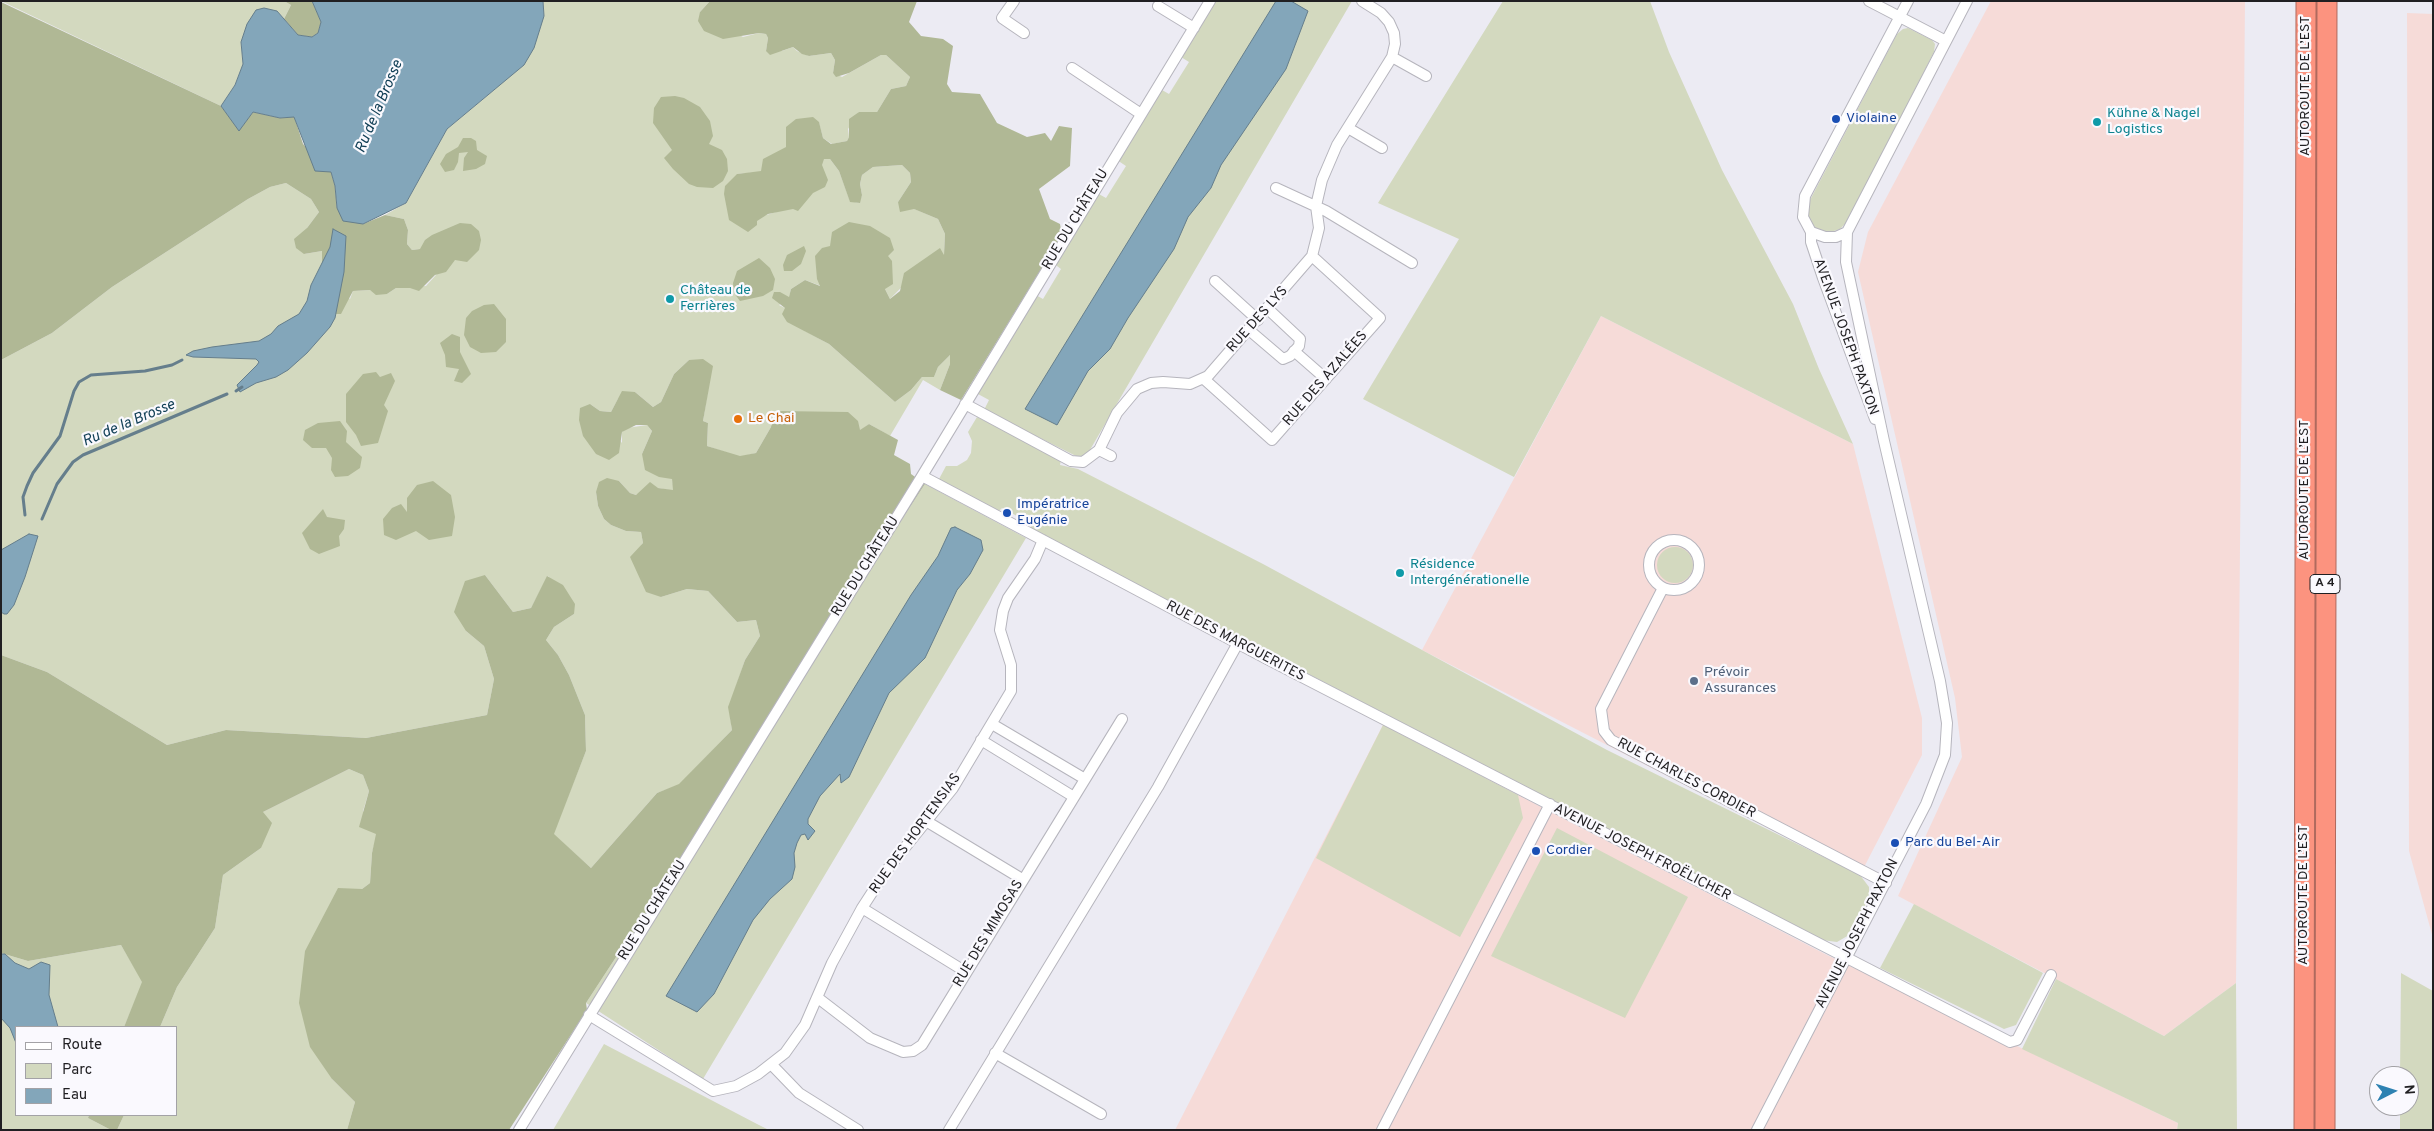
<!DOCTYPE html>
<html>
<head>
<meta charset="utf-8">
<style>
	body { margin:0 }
	#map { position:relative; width:2434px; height:1131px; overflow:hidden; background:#ecebf3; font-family:Overpass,sans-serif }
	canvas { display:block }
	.frame { position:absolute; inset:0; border:2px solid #201f22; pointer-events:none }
	.legend { position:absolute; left:15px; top:1026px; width:162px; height:90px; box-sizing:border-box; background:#faf9fe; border:1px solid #a3a2a6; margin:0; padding:6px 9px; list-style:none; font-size:15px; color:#201f22 }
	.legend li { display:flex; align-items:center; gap:10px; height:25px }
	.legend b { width:25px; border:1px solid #a3a2a6 }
	.north { position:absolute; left:2369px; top:1066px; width:50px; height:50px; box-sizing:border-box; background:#faf9fe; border:1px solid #a3a2a6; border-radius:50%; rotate:85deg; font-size:14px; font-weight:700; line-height:20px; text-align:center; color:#201f22 }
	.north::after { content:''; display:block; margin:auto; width:18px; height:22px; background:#2e82b2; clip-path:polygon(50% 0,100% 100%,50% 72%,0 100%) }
</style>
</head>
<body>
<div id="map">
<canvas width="2434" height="1131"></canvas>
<div class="frame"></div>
<ul class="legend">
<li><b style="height:6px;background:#fff"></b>Route</li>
<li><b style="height:14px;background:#d3d9bf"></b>Parc</li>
<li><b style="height:14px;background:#83a6ba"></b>Eau</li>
</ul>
<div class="north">N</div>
</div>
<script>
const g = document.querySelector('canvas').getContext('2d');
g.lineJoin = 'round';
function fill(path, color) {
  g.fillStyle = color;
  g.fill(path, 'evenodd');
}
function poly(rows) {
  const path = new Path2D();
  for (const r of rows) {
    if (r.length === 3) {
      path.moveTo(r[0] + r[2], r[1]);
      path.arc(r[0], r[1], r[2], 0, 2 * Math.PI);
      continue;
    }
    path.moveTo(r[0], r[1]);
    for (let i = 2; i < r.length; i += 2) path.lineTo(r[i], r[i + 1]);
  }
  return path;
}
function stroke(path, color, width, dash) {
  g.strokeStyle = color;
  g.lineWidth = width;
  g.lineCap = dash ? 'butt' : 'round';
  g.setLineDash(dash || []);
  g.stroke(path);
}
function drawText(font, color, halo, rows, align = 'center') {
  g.font = font + ' Overpass,sans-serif';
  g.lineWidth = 4.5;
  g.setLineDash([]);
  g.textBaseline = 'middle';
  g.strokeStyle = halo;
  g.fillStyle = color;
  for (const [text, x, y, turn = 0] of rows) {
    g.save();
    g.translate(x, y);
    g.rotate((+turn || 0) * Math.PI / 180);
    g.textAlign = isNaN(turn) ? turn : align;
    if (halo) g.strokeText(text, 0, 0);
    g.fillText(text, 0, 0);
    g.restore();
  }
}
fill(poly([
	[1991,1,2245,1,2236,983,2164,1036,1898,896,1962,757,1955,698,1858,272,1868,232],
	[2407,13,2433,14,2433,938,2409,851],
	[1601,316,1853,444,1922,718,1922,755,1860,875,1422,650],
	[1383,725,1827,955,2178,1123,2177,1130,1175,1130]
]), '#f6dbd8');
fill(poly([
	[1,1,284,1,291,5,284,19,277,11,241,42,243,64,235,85,221,106],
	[543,1,710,1,700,12,743,37,759,33,766,34,768,38,766,51,782,51,793,47,797,51,809,56,831,53,835,60,833,73,842,77,881,55,886,55,910,77,906,86,891,89,877,112,859,112,848,129,849,137,847,141,832,144,823,138,819,123,793,136,775,165,760,172,737,174,763,216,776,212,819,159,830,159,839,171,850,201,859,203,862,195,860,184,862,175,873,167,902,165,910,173,911,182,898,202,938,219,945,234,944,257,939,249,890,299,885,289,830,247,821,286,805,280,791,289,789,298,779,305,785,308,805,331,829,344,895,402,911,390,922,377,934,377,938,367,950,355,950,364,940,390,923,380,890,436,869,424,860,431,771,427,756,453,740,457,707,446,708,423,703,421,712,366,689,360,674,374,661,402,653,407,635,392,618,399,611,412,600,411,590,404,622,443,622,432,627,428,647,425,652,431,642,454,672,478,674,491,658,488,636,495,630,493,619,481,596,492,598,506,604,519,611,525,626,531,641,532,643,543,637,551,661,597,687,589,708,591,737,622,756,620,760,636,745,660,729,707,732,730,679,785,657,793,591,868,553,834,586,751,585,715,569,675,558,655,546,640,554,627,574,614,548,576,531,608,513,612,485,575,466,631,484,646,494,679,487,715,366,738,226,730,167,745,47,672,1,655,1,360,52,333,112,287,248,199,270,187,286,183,311,199,319,212,307,228,304,254,322,251,322,276,350,299,353,291,370,290,387,294,396,288,426,286,445,265,420,249,412,250,407,244,408,230,404,219,385,215,406,203,447,129,495,89,544,16],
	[1215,1,1352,1,1087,455,1080,458,984,410,989,400,978,394,1034,294,1043,299,1061,269,1053,263,1097,193,1106,198,1126,166,1117,160,1162,90,1169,94,1189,62,1181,57],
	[1503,1,1650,1,1669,52,1722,170,1793,304,1819,369,1853,444,1601,316,1514,477,1363,399,1459,239,1378,203],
	[1908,28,1932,40,1935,44,1934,52,1848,221,1840,229,1828,233,1817,230,1808,219,1807,207,1810,200,1897,34,1903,29],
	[977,417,1061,460,1060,465,1078,469,1263,564,1607,750,1860,875,1869,887,1869,898,1849,935,1837,942,1822,940,1030,530,1032,524,1002,508,998,512,948,486,939,479,946,466,957,466,967,460,971,453,972,441,968,432],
	[925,484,1026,538,703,1079,586,1003],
	[1675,565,18],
	[1383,725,1518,795,1523,818,1460,937,1316,858],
	[349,769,363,775,369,791,363,811,377,834,372,853,370,883,362,889,332,1079,355,1102,347,1130,117,1130,124,1115,176,1115,176,1027,160,1027,177,987,215,928,223,875,261,848,263,812],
	[1557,828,1688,897,1625,1018,1491,956],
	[1914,904,2043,973,2016,1025,2004,1029,1880,968],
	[121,945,143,982,124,1027,16,1027,16,1115,89,1115,88,1118,111,1130,1,1130,1,953,28,961],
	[2401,973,2433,991,2433,1130,2400,1130,2400,1106,2409,1106,2409,1076,2400,1076],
	[2056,979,2164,1036,2236,983,2237,1130,2177,1130,2178,1123,2022,1049],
	[604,1044,757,1124,769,1130,553,1130]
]), '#d3d9bf');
fill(poly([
	[284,1,312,1,321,22,318,33,312,37,298,35,284,19,291,5],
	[710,1,917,1,909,22,921,36,943,39,953,46,947,84,952,92,980,94,997,123,1027,137,1045,133,1051,141,1059,126,1072,128,1070,166,1039,189,1050,219,1060,224,1062,235,961,400,940,390,950,364,950,355,938,367,934,377,922,377,911,390,895,402,829,344,787,322,782,314,785,308,772,298,774,292,780,292,789,297,791,289,805,280,820,286,817,279,815,256,822,248,830,246,832,232,849,222,870,226,890,238,894,250,888,256,892,261,893,284,885,289,890,299,900,291,904,273,940,248,944,255,945,234,938,219,914,209,900,212,898,202,911,182,910,173,902,165,873,167,862,175,860,184,862,195,860,203,850,202,839,171,830,159,824,159,822,165,828,180,825,187,813,193,798,211,793,209,768,214,757,221,757,225,748,232,729,220,724,194,725,186,737,174,761,171,763,159,786,147,786,127,796,119,813,117,819,122,823,138,831,144,847,141,849,137,849,119,859,112,877,112,891,89,906,86,910,77,886,55,881,55,849,73,836,77,833,73,835,60,831,53,809,56,802,54,793,47,770,55,766,51,768,38,766,34,759,33,723,39,704,31,698,21,700,12],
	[1,2,221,106,239,130,253,112,280,118,294,116,303,144,331,172,335,186,337,208,363,224,385,215,404,219,408,230,407,244,412,250,420,249,425,240,432,235,460,223,471,224,479,231,481,240,479,250,467,262,455,260,446,272,435,275,419,291,410,288,396,288,387,294,376,295,370,290,353,291,341,314,329,314,322,276,322,251,304,254,296,248,294,239,307,228,319,212,311,199,286,183,270,187,248,199,112,287,52,333,1,360],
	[675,96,684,98,700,107,710,121,713,136,709,144,722,150,727,159,728,171,723,181,713,188,697,187,689,184,673,169,664,158,672,150,653,123,654,108,661,97],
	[463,138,471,138,476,141,477,150,487,156,485,164,476,169,463,171,464,158,468,152,459,153,458,162,454,170,445,172,440,164,446,154,458,147],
	[804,246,806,251,801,264,792,271,784,271,783,265,787,255],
	[759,258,770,268,775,279,773,290,763,296,740,301,734,293,733,283,737,271],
	[494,304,506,319,506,342,496,352,481,353,470,347,464,335,466,318,472,311,484,305],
	[452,334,460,337,460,352,471,374,462,383,454,381,459,369,446,367,445,355,440,343],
	[703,359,713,366,703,421,708,423,707,446,740,456,756,453,771,427,777,411,848,412,858,421,860,430,869,424,898,440,894,455,910,464,911,474,925,484,586,1003,587,1010,509,1130,347,1130,355,1102,332,1079,310,1047,299,1003,305,951,338,888,362,889,370,883,372,853,376,834,359,827,369,791,363,775,349,769,263,812,272,823,261,848,223,875,215,928,177,987,160,1027,124,1027,142,982,121,945,28,961,1,953,1,655,47,672,167,745,226,730,366,738,487,715,494,679,484,646,466,631,454,612,465,581,485,575,513,612,531,608,547,576,563,585,575,604,574,614,554,627,546,640,558,655,569,675,585,715,586,751,554,834,591,868,657,793,679,784,732,730,728,707,745,660,760,636,756,620,737,622,708,591,687,589,661,597,646,592,630,557,643,543,641,532,626,531,611,525,604,519,598,506,596,492,599,482,607,478,619,481,630,493,636,495,650,482,658,488,673,490,672,479,659,477,645,470,642,454,652,431,647,425,636,425,622,432,619,453,609,460,596,454,583,436,579,420,580,408,590,404,600,411,611,412,622,391,635,392,653,407,661,402,674,374,689,360],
	[376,372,380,377,391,373,395,381,384,405,388,411,378,443,361,446,356,435,346,422,346,394,363,374],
	[340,421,347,431,346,442,362,457,360,468,348,476,335,477,331,470,332,458,326,448,312,448,303,440,305,430,318,423],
	[433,481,451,495,455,517,452,536,429,540,416,531,396,540,384,535,383,519,392,508,401,504,407,512,407,498,417,485],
	[323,509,327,517,345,520,344,529,339,536,340,546,319,554,310,549,302,533],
	[89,1115,124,1115,117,1130,111,1130,88,1118]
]), '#b0b895');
const water = poly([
	[312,1,543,1,544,16,534,48,524,65,447,129,406,203,363,224,343,221,337,208,335,186,331,172,315,171,294,117,280,118,253,112,239,131,221,106,235,85,243,64,241,42,247,24,256,10,264,8,277,11,298,35,312,37,318,33,321,22,312,1],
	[1276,1,1291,1,1308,11,1286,69,1221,165,1211,188,1188,217,1174,249,1128,318,1110,349,1088,371,1057,425,1025,409,1276,1],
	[333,229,346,236,344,272,335,318,330,327,307,353,288,370,276,377,256,383,240,392,237,385,257,365,259,362,256,359,193,357,186,355,193,351,212,347,259,341,271,334,278,326,299,314,307,301,311,285,330,247,333,229],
	[955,527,981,540,983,550,970,574,957,590,925,658,889,693,849,777,841,783,840,774,820,796,808,819,808,824,815,831,808,840,805,834,801,835,797,843,794,853,795,867,792,879,770,899,753,920,714,994,697,1012,666,996,911,595,938,556,951,528,955,527],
	[29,534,38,536,25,577,14,605,7,614,4,614,1,612,1,550,29,534],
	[1,954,5,954,15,963,29,969,41,962,50,965,49,995,58,1027,16,1027,16,1043,10,1028,1,1018,1,954]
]);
fill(water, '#83a6ba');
stroke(water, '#657e8c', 1);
stroke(poly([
	[236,391,242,387],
	[25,515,23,497,27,486,33,473,60,436,74,391,79,382,91,375,145,371,172,365,182,360],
	[42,519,57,484,73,462,83,455,227,394]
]), '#657e8c', 3);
const minor = poly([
	[1014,1,1002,18,1024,33],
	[1869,1,1946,41],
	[1158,6,1194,28],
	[1392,57,1426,76],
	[1072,68,1141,114],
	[1348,128,1382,148],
	[1276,188,1326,211,1412,263],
	[1811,232,1811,242,1823,278,1875,419],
	[1847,232,1836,237,1825,237,1811,232,1803,217,1805,196,1908,1],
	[1215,281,1258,320],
	[1249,330,1283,359,1290,356,1299,346,1300,339,1268,309],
	[1294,351,1326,379],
	[1204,379,1272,440,1323,382,1380,318,1312,256],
	[965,404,1071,461,1083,462,1099,450,1117,413,1137,389,1151,383,1163,382,1190,384,1208,376,1312,256,1319,228,1316,206,1322,180,1337,145,1392,57,1395,44,1394,33,1389,22,1381,13,1362,1],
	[1099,450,1111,456],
	[922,476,1267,659,2010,1042,2017,1040,2051,975],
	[1674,565,25],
	[1663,588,1601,709,1604,731,1611,740,1886,883],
	[992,724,1085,779],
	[981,740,1074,797],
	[926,821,1022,879],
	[862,908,966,972],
	[818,998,870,1038,903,1052,913,1051,922,1045,1122,719],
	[589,1015,713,1091,736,1086,758,1074,785,1053,805,1025,832,963,862,908,886,871,953,788,1011,691,1011,665,1000,630,1003,611,1008,598,1035,559,1043,540],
	[995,1053,1101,1114],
	[771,1064,799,1093,858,1130],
	[519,1130,922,476,1210,1],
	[949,1130,1158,787,1238,643],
	[1382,1130,1550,804],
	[1757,1130,1926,804,1945,755,1947,723,1940,681,1884,441,1846,262,1847,232,1967,1]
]);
const motorway = poly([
	[2304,1130,2306,1],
	[2325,1130,2327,1]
]);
stroke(minor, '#b6b5bd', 12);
stroke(motorway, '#af6a5e', 21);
stroke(minor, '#fff', 10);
stroke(motorway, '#fc937f', 19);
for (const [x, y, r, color] of [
	[1836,119,5,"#1a4fb4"],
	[2097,122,5,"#0f9aa8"],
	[670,299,5,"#0f9aa8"],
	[738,419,5,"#e8710a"],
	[1007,513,5,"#1a4fb4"],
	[1400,573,5,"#0f9aa8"],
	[1694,681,5,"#5c6f8a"],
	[1895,843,5,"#1a4fb4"],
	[1536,851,5,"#1a4fb4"]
]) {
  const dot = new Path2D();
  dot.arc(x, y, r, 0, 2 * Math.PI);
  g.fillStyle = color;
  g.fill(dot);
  stroke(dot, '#faf9fe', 2);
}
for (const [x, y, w] of [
	[2325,584,30]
]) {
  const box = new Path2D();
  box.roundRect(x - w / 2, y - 9.5, w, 19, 4);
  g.fillStyle = '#faf9fe';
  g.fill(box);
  stroke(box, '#201f22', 1);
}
drawText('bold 12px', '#201f22', null, [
	["A 4",2325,584]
]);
drawText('14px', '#201f22', '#faf9fe', [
	["AUTOROUTE DE L’EST",2306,86,-90],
	["RUE DU CHÂTEAU",1076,220,-59],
	["RUE DES LYS",1258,320,-48],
	["AVENUE JOSEPH PAXTON",1845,337,70],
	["RUE DES AZALÉES",1326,379,-49],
	["AUTOROUTE DE L’EST",2305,490,-90],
	["RUE DU CHÂTEAU",866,567,-58],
	["RUE DES MARGUERITES",1235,642,28],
	["RUE CHARLES CORDIER",1686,779,28],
	["RUE DES HORTENSIAS",916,834,-54],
	["AVENUE JOSEPH FROËLICHER",1642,853,27],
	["AUTOROUTE DE L’EST",2304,895,-90],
	["RUE DU CHÂTEAU",653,911,-58],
	["RUE DES MIMOSAS",989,934,-59],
	["AVENUE JOSEPH PAXTON",1858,934,-63]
]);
drawText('14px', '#0d838f', '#faf9fe', [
	["Kühne & Nagel",2107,114],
	["Logistics",2107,130],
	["Château de",680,291],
	["Ferrières",680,307],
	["Résidence",1410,565],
	["Intergénérationelle",1410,581]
], 'left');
drawText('14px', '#164399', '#faf9fe', [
	["Violaine",1846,119],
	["Impératrice",1017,505],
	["Eugénie",1017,521],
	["Parc du Bel-Air",1905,843],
	["Cordier",1546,851]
], 'left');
drawText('14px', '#c56008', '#faf9fe', [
	["Le Chai",748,419]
], 'left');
drawText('14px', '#4e5e75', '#faf9fe', [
	["Prévoir",1704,673],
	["Assurances",1704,689]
], 'left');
drawText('italic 15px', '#124057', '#faf9fe', [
	["Ru de la Brosse",380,107,-67],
	["Ru de la Brosse",129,424,-23]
]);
</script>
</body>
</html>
